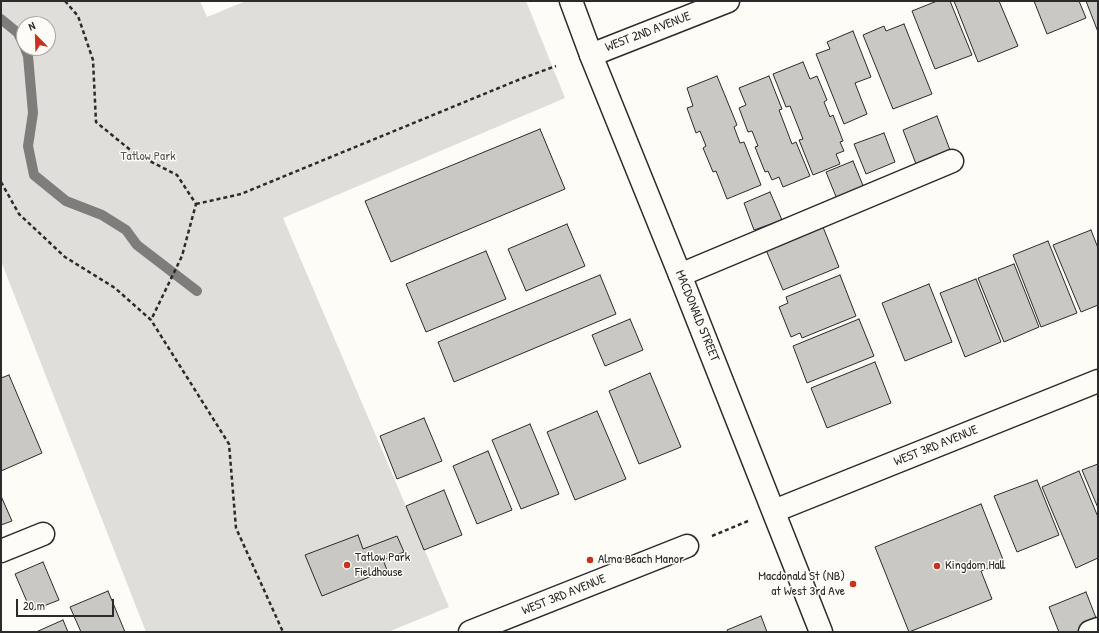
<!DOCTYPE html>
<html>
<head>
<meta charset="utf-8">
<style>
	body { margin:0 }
	#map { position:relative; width:1099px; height:633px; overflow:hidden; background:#fdfcf7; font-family:"Patrick Hand",sans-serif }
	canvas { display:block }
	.frame { position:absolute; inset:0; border:2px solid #2b2b2b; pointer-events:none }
	.north { position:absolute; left:16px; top:16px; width:40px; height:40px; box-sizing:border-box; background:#fdfcf7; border:1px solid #a9a8a5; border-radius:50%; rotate:337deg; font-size:11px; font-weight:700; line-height:16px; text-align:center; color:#2b2b2b }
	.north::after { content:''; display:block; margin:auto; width:14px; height:18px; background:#c8321e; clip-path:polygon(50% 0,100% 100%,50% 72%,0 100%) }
	.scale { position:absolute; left:16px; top:599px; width:98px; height:18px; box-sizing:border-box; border:2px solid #2b2b2b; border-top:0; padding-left:5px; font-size:12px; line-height:14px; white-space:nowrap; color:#2b2b2b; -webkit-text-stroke:3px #fdfcf7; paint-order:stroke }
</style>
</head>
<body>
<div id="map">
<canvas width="1099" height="633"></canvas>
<div class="frame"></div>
<div class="north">N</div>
<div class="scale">20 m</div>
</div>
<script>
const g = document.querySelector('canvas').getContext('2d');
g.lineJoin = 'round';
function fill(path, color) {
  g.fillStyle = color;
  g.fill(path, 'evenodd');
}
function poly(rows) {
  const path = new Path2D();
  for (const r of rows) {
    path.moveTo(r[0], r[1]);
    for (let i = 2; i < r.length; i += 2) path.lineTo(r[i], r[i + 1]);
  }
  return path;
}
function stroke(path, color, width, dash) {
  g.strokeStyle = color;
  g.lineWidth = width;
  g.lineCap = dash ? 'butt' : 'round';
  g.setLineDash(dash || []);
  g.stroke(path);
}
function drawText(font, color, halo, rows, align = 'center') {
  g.font = font + ' "Patrick Hand",sans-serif';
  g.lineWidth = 3;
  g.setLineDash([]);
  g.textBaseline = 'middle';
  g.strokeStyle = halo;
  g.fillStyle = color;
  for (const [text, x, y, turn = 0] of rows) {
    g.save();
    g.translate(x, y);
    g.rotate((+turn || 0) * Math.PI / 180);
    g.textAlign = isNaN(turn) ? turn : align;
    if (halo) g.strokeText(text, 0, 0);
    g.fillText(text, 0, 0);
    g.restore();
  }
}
fill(poly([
	[1,1,200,1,207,17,246,1,526,1,565,98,283,218,449,607,388,632,146,632,1,261],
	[24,24,48,24,48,48,24,48]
]), '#dfdeda');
stroke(poly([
	[1,19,18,33,24,46],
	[25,48,28,56,33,113,28,146,34,175,66,201,102,215,126,230,137,245,197,291]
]), '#7e7d7b', 10);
const building = poly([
	[937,1,950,1,972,55,935,69,912,11,937,1],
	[954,1,999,1,1018,46,978,62,954,1],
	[1034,1,1079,1,1086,18,1047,34,1034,1],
	[1086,1,1098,1,1098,32,1086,1],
	[904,24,932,94,893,109,863,35,884,26,886,31,904,24],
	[853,31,871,77,855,83,867,114,844,124,816,54,830,49,827,42,853,31],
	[803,62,810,79,817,76,827,100,824,102,830,117,833,115,843,141,840,142,844,151,836,154,840,164,813,175,799,140,803,139,790,106,786,107,773,74,803,62],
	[717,76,737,125,734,127,740,143,744,142,761,185,727,199,716,171,713,172,703,148,706,146,700,131,696,133,687,108,693,106,687,88,717,76],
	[769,76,782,109,779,110,792,144,796,142,810,176,783,187,779,177,772,180,768,171,765,172,755,147,758,146,752,131,748,132,739,108,746,105,739,88,769,76],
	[937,116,950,150,916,164,903,130,937,116],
	[540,129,565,189,391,262,365,201,540,129],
	[884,133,895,162,866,174,854,144,884,133],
	[853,161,864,188,837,199,826,172,853,161],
	[770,192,782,220,754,230,744,203,770,192],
	[567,224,585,266,526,291,508,249,567,224],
	[823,227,839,267,783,290,766,250,823,227],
	[1091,230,1098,248,1098,305,1081,312,1053,245,1091,230],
	[1048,241,1077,313,1041,327,1013,255,1048,241],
	[486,251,506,299,426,332,406,284,486,251],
	[1014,264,1039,327,1004,342,978,278,1014,264],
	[600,275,616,314,454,382,438,342,600,275],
	[840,275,856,316,802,338,800,333,791,337,779,307,788,303,786,297,840,275],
	[976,279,1001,342,965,357,940,293,976,279],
	[929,284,952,342,905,361,882,303,929,284],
	[630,319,643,350,605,366,592,335,630,319],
	[859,319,874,356,807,383,793,346,859,319],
	[875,362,891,403,827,428,811,388,875,362],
	[650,373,681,447,639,464,609,391,650,373],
	[9,375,42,453,1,471,1,378,9,375],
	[597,411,626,479,575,500,547,432,597,411],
	[424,418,442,461,397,479,380,436,424,418],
	[530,424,559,494,521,509,492,440,530,424],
	[488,451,512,510,477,524,453,466,488,451],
	[1098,464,1098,508,1082,470,1098,464],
	[1079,471,1098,517,1098,558,1076,568,1042,487,1079,471],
	[1037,480,1059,535,1017,552,994,496,1037,480],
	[444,490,462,535,424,550,406,506,444,490],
	[1,496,12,521,1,525,1,496],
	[981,504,1004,562,981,571,992,599,909,632,875,547,981,504],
	[358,535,363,549,397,536,404,552,383,560,387,570,322,596,305,555,358,535],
	[43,562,59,600,31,611,15,574,43,562],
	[108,591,125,632,81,632,70,607,108,591],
	[1086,592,1098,623,1076,632,1059,632,1049,607,1086,592],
	[761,616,767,632,728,632,727,630,761,616],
	[63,620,68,632,36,632,63,620]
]);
fill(building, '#c9c8c4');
stroke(building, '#2b2b2b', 1);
const minor = poly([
	[591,55,728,1],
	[680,275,952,161],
	[774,511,1098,381],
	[1,551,43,534],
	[470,632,687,546],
	[1090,632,1098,629]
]);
const major = poly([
	[571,1,591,55,680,275,821,632]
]);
stroke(minor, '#2b2b2b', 25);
stroke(major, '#2b2b2b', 25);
stroke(poly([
	[65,1,78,16,93,60,96,122,134,153,177,175,196,204,182,256,151,320],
	[1,182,19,214,65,257,115,288,151,320,229,444,236,528,283,632],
	[196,204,241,194,523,78,556,66],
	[712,536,748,521]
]), '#2b2b2b', 2.5, [4, 3]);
stroke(minor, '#fdfcf7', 22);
stroke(major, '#fdfcf7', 22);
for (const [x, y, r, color] of [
	[590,560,4,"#c8321e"],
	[347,565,4,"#c8321e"],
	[937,566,4,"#c8321e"],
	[853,584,4,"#c8321e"]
]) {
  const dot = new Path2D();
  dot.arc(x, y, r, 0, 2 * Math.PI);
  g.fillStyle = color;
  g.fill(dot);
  stroke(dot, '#fdfcf7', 1.5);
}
drawText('13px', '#2b2b2b', '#fdfcf7', [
	["WEST 2ND AVENUE",648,32,-21],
	["MACDONALD STREET",697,316,68],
	["WEST 3RD AVENUE",936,446,-22],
	["WEST 3RD AVENUE",564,595,-22]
]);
drawText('13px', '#585857', '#fdfcf7', [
	["Tatlow Park",148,157]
]);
drawText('13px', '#2b2b2b', '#fdfcf7', [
	["Tatlow Park",355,558],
	["Fieldhouse",355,573],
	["Alma Beach Manor",598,560],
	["Kingdom Hall",945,566],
	["Macdonald St (NB)",845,577,"right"],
	["at West 3rd Ave",845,592,"right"]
], 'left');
</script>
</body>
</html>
